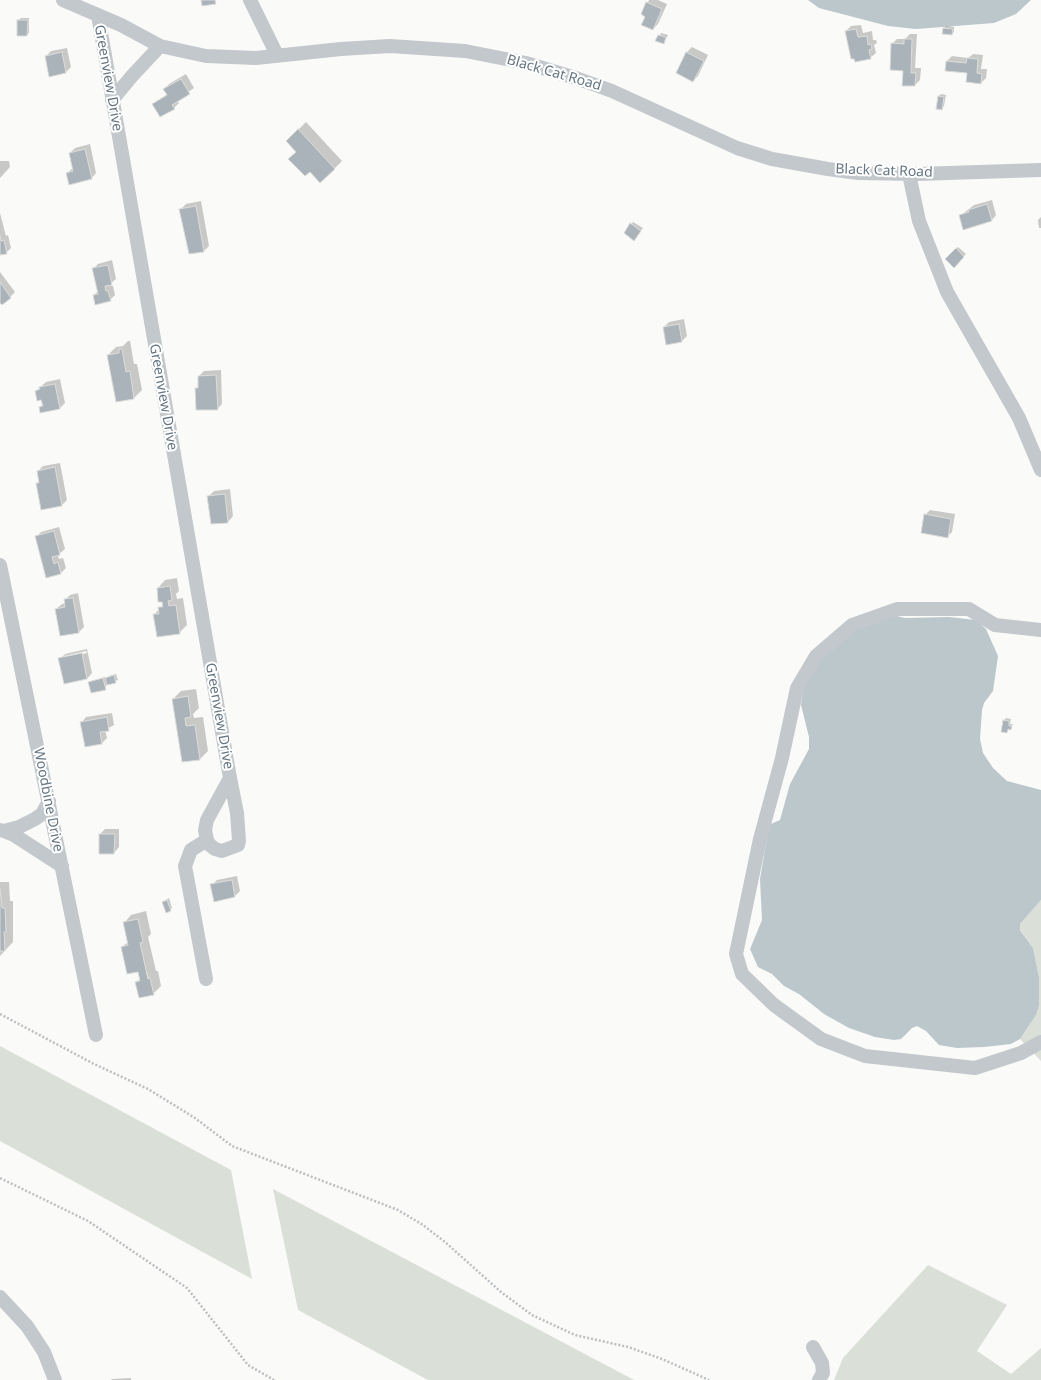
<!DOCTYPE html>
<html>
<head>
<meta charset="utf-8">
<style>
	body { margin:0 }
	canvas { display:block; background:#fafaf8 }
</style>
</head>
<body>
<canvas width="1041" height="1380"></canvas>
<script>
const g = document.querySelector('canvas').getContext('2d');
g.lineJoin = 'round';
function fill(path, color) {
  g.fillStyle = color;
  g.fill(path, 'evenodd');
}
function poly(rows) {
  const path = new Path2D();
  for (const r of rows) {
    path.moveTo(r[0], r[1]);
    for (let i = 2; i < r.length; i += 2) path.lineTo(r[i], r[i + 1]);
  }
  return path;
}
function stroke(path, color, width, dash) {
  g.strokeStyle = color;
  g.lineWidth = width;
  g.lineCap = dash ? 'butt' : 'round';
  g.setLineDash(dash || []);
  g.stroke(path);
}
function drawText(font, color, halo, rows, align = 'center') {
  g.font = font + ' "Noto Sans",sans-serif';
  g.lineWidth = 4;
  g.setLineDash([]);
  g.textBaseline = 'middle';
  g.strokeStyle = halo;
  g.fillStyle = color;
  for (const [text, x, y, turn = 0] of rows) {
    g.save();
    g.translate(x, y);
    g.rotate((+turn || 0) * Math.PI / 180);
    g.textAlign = isNaN(turn) ? turn : align;
    if (halo) g.strokeText(text, 0, 0);
    g.fillText(text, 0, 0);
    g.restore();
  }
}
fill(poly([
	[1041,900,1041,1061,1020,1039,1036,1015,1039,1006,1039,977,1033,948,1020,929,1020,924],
	[0,1046,231,1170,252,1279,0,1141],
	[273,1189,634,1380,428,1380,298,1310],
	[928,1265,1007,1305,977,1351,1011,1374,1041,1348,1041,1380,834,1380,843,1358]
]), '#dadfd7');
fill(poly([
	[808,0,1031,0,1016,14,994,23,916,29,888,26,819,8],
	[893,615,905,618,949,617,976,620,986,629,998,656,993,691,984,703,982,710,980,739,983,753,993,768,1007,781,1041,790,1041,900,1020,924,1020,930,1033,948,1039,977,1039,1006,1036,1015,1020,1039,1011,1044,984,1047,957,1048,939,1045,926,1031,917,1026,912,1028,901,1039,894,1040,875,1037,849,1028,824,1014,799,994,784,986,772,974,758,967,750,949,762,920,760,879,768,832,771,824,780,820,790,784,809,749,809,737,801,705,805,680,816,660,862,625]
]), '#bbc7cb');
fill(poly([
	[649,0,658,0,667,4,658,24,653,29,646,16,642,14],
	[21,18,29,18,29,33,27,35,18,20],
	[861,25,863,33,872,31,873,40,876,40,877,43,874,45,876,53,870,58,846,31,851,26],
	[946,26,954,27,954,32,952,34,944,28],
	[661,33,668,35,664,43,657,41],
	[910,34,917,34,915,68,921,68,920,80,915,85,903,85,904,70,892,44,897,39,905,39],
	[692,47,708,55,698,76,693,81,677,73,687,52],
	[67,48,71,67,66,72,46,56,51,51],
	[973,54,983,55,981,69,987,69,986,78,981,83,968,72,947,61,952,56,968,58],
	[186,74,194,88,177,100,179,103,174,108,154,104,167,94,164,89,169,84],
	[941,94,946,95,944,106,942,109,939,96],
	[306,122,342,161,334,169,297,151,295,133],
	[90,144,96,173,91,179,67,173,73,168,70,153,75,148],
	[0,161,9,161,10,167,0,178],
	[992,200,996,215,991,221,960,216,974,205],
	[201,201,209,246,204,251,181,209,186,204],
	[0,213,6,236,8,235,11,248,6,253,0,254],
	[1041,217,1041,228,1039,228,1038,220],
	[633,222,643,228,636,237,625,233],
	[958,247,966,254,954,266,947,259],
	[112,260,116,279,110,284,111,286,113,286,115,295,110,300,94,295,98,291,93,269,98,264],
	[0,272,15,292,10,297,0,301],
	[684,319,687,336,682,341,667,344,664,327,669,322],
	[128,341,130,341,134,364,137,364,142,390,134,398,117,401,108,355,116,347,123,346],
	[221,370,222,404,217,409,196,389,199,386,199,376,204,371],
	[60,379,65,403,60,408,41,412,40,407,43,404,42,399,36,391,46,382],
	[60,463,67,500,62,505,42,509,37,484,40,481,38,471,43,466],
	[230,489,233,516,228,522,209,496,214,491],
	[930,510,955,514,952,532,947,537,925,515],
	[59,527,65,549,58,555,59,559,63,558,66,568,61,573,47,577,36,537,41,532],
	[177,578,179,591,176,594,177,599,183,598,187,625,179,633,154,615,164,603,158,588,165,580],
	[78,593,84,627,79,632,56,609,62,604,66,603,65,600,70,595],
	[87,649,92,673,87,679,60,659,65,654],
	[86,651,87,653,64,658,64,656],
	[116,674,118,680,107,684,105,689,89,682,105,677,106,679,109,676],
	[196,689,199,708,193,714,194,718,203,717,208,751,200,759,183,761,173,699,181,691],
	[112,713,114,725,105,730,107,738,102,743,86,746,81,723,86,717],
	[1006,718,1011,719,1010,724,1013,724,1007,732,1004,721],
	[105,829,119,829,119,847,114,853,100,834],
	[237,876,240,891,235,896,212,885,217,880],
	[0,882,9,882,10,901,13,901,13,942,0,956],
	[169,898,172,908,170,910,163,902],
	[146,911,151,934,148,937,156,971,158,971,161,986,153,994,136,982,141,978,139,971,122,947,128,942,124,923,131,915],
	[147,972,150,983,148,984,146,974],
	[131,1378,131,1380,111,1380,112,1379]
]), '#0003');
const building = poly([
	[201,0,215,0,216,4,202,6,201,0],
	[646,2,662,9,653,30,641,25,645,17,641,14,646,2],
	[17,20,28,20,27,36,17,36,17,20],
	[943,28,953,29,952,35,942,34,943,28],
	[856,29,858,37,867,36,868,45,871,44,872,49,869,50,871,59,855,62,854,59,851,59,845,31,856,29],
	[658,35,666,37,664,44,655,41,658,35],
	[904,39,912,39,911,73,916,73,915,86,902,86,903,71,890,70,891,43,904,44,904,39],
	[62,52,66,73,49,77,45,56,62,52],
	[686,52,704,61,693,82,676,73,686,52],
	[967,58,978,59,977,73,982,74,981,84,966,82,967,73,945,71,946,61,966,63,967,58],
	[181,79,190,94,172,105,175,109,160,117,152,104,167,95,163,89,181,79],
	[938,96,944,97,942,110,936,109,938,96],
	[298,129,335,169,320,183,310,172,305,176,288,159,296,152,286,141,298,129],
	[85,149,92,179,69,185,66,173,73,171,69,153,85,149],
	[987,204,992,221,963,230,959,215,969,212,968,210,987,204],
	[196,206,204,252,189,254,179,209,196,206],
	[630,223,641,231,634,241,624,233,630,223],
	[0,236,1,241,4,240,7,254,0,255,0,236],
	[956,248,964,257,954,268,945,259,956,248],
	[108,265,112,285,105,286,106,291,108,291,111,301,95,305,93,295,98,294,92,268,108,265],
	[0,282,11,298,2,305,0,303,0,282],
	[679,324,682,342,666,345,663,327,679,324],
	[119,349,122,349,126,372,130,371,134,399,116,402,107,355,119,353,119,349],
	[216,375,218,410,196,410,195,388,198,388,198,376,216,375],
	[55,384,60,409,40,413,39,407,43,406,41,400,37,401,35,391,40,389,39,387,55,384],
	[55,467,62,506,41,510,36,483,39,483,37,471,55,467],
	[225,494,228,523,211,524,207,496,225,494],
	[924,514,951,519,948,538,921,533,924,514],
	[54,531,60,555,52,557,54,564,58,562,61,574,46,578,35,536,54,531],
	[170,586,172,600,168,601,169,606,176,605,180,634,157,637,153,614,159,614,158,607,163,607,162,602,158,602,157,588,170,586],
	[73,598,79,633,60,636,55,609,65,607,64,599,73,598],
	[82,653,87,679,64,684,58,658,82,653],
	[114,675,116,683,107,685,105,678,114,675],
	[103,678,106,690,91,693,88,682,103,678],
	[188,696,191,717,185,718,186,726,195,725,200,760,182,762,172,699,188,696],
	[107,717,109,731,100,732,102,744,85,747,80,722,107,717],
	[1003,720,1009,721,1009,726,1012,726,1011,730,1008,729,1007,733,1001,732,1003,720],
	[99,834,115,834,114,854,99,854,99,834],
	[232,880,235,897,214,902,210,884,232,880],
	[0,889,2,908,5,908,6,932,4,932,5,951,0,951,0,889],
	[167,900,171,911,166,913,162,902,167,900],
	[138,919,143,942,140,943,148,979,150,978,154,995,139,998,135,982,140,981,138,972,127,974,121,947,128,945,123,922,138,919]
]);
fill(building, '#aab3b9');
stroke(building, '#dcdcda', 1);
stroke(poly([
	[0,1014,94,1064,148,1089,195,1118,232,1146,398,1210,423,1225,445,1242,501,1292,532,1315,575,1335,628,1347,662,1359,709,1380],
	[0,1178,88,1221,187,1288,248,1365,274,1380]
]), '#bbbfc2', 2.5, [2, 2]);
stroke(poly([
	[63,0,121,25,160,46,206,56,256,58,341,49,390,46,465,51,526,63,576,78,612,91,737,148,772,159,828,169,858,173,917,174,1041,170],
	[250,0,277,55],
	[98,15,230,778,207,820,205,830,207,840,191,850,185,866,206,979],
	[112,100,132,76,160,46],
	[909,174,919,221,947,292,1019,418,1041,470],
	[0,565,96,1035],
	[1041,630,995,625,969,609,897,609,852,625,816,656,797,688,782,758,760,839,736,954,742,974,774,1005,821,1039,865,1056,975,1068,1021,1053,1041,1042],
	[0,830,4,831,19,827,35,819,42,814,49,801],
	[4,831,14,835,62,866],
	[207,840,210,845,215,849,222,851,238,845,239,841,237,813,230,778],
	[0,1297,27,1326,44,1352,55,1380],
	[813,1347,822,1363,823,1373,819,1380]
]), '#c3c8cc', 14);
drawText('14px', '#657683', '#fff', [
	["Black Cat Road",554,73,16],
	["Greenview Drive",108,78,80],
	["Black Cat Road",884,171,2],
	["Greenview Drive",163,397,80],
	["Greenview Drive",219,716,80],
	["Woodbine Drive",48,800,79]
]);
</script>
</body>
</html>
